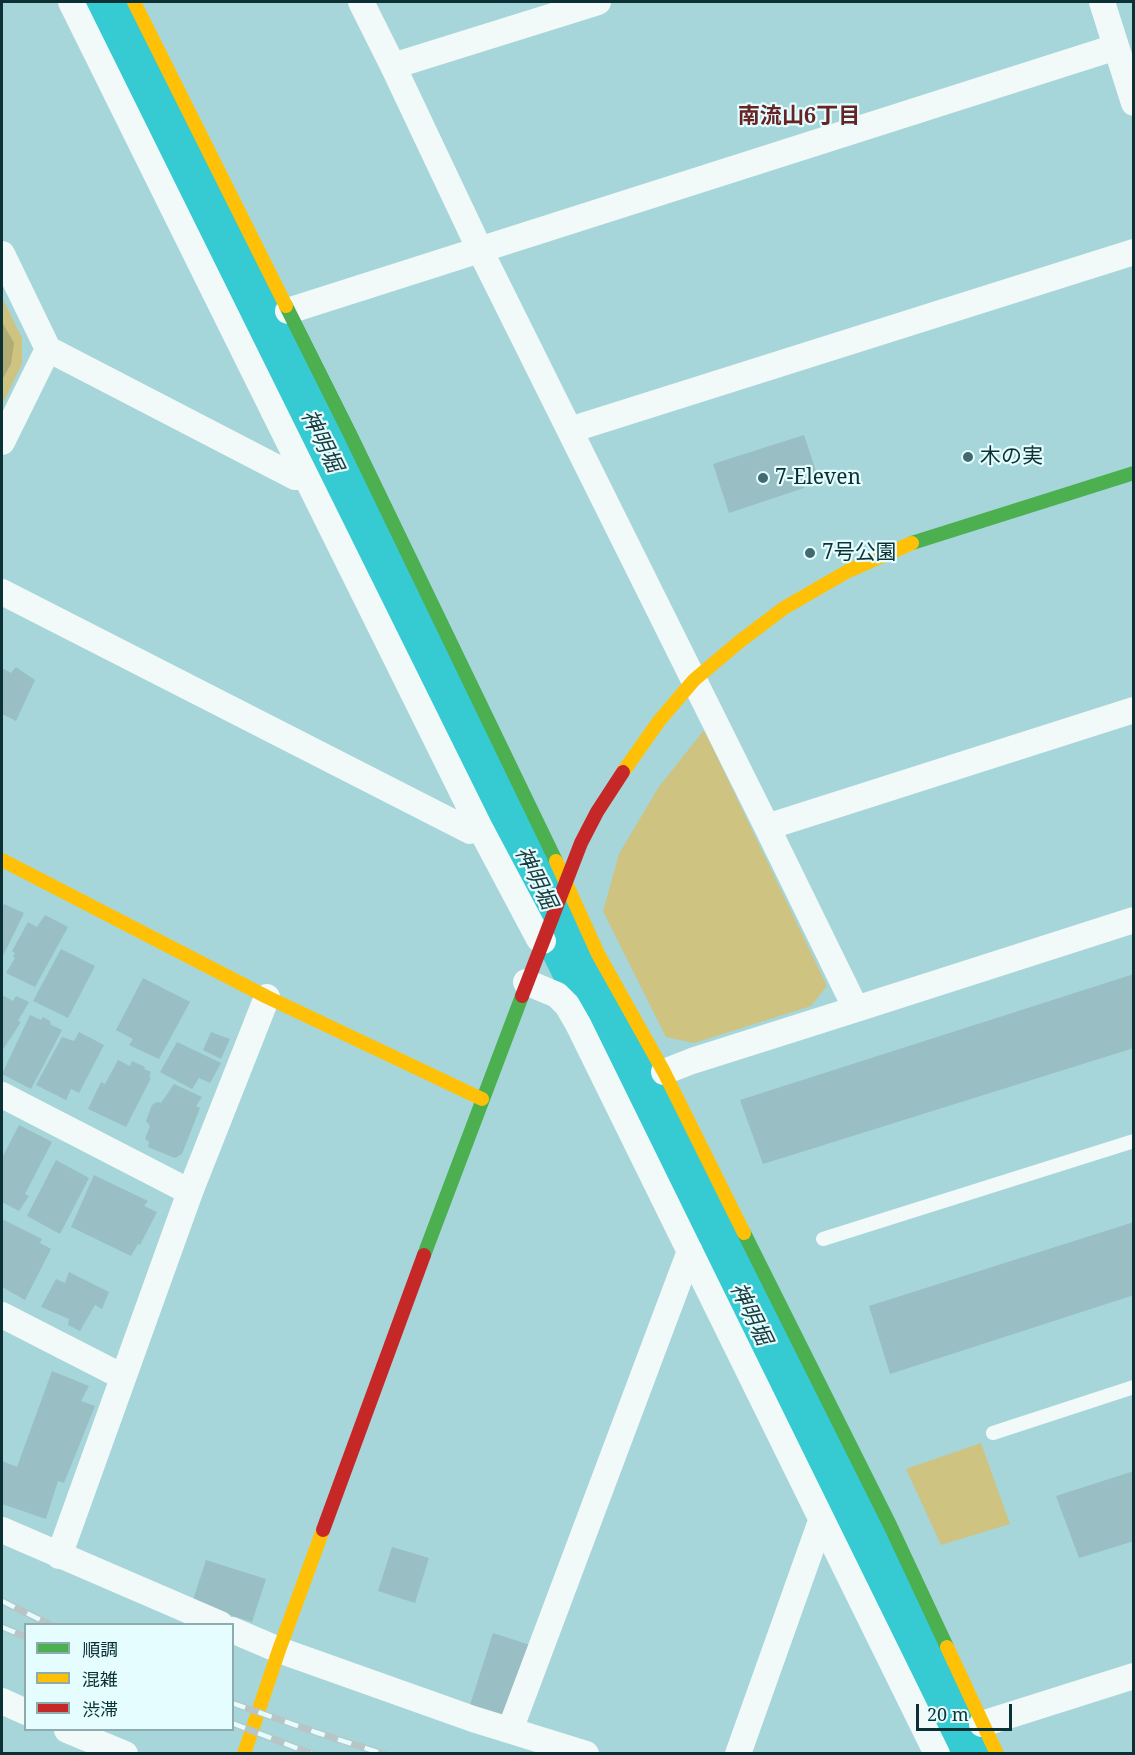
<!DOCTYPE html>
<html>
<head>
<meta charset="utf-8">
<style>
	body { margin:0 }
	#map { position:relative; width:1135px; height:1755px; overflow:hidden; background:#a6d6d9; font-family:"Noto Serif","Noto Sans JP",serif }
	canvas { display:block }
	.frame { position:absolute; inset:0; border:3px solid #0b3134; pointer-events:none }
	.legend { position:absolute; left:24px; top:1623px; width:210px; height:108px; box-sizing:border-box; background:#e5fdff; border:2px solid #8eabae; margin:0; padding:8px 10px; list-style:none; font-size:18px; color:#0b3134 }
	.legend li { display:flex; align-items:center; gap:12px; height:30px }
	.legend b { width:30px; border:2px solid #8eabae }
	.scale { position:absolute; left:916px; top:1704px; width:96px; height:27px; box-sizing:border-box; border:3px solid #0b3134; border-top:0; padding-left:8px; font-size:18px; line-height:21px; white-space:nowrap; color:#0b3134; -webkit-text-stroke:4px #e5fdff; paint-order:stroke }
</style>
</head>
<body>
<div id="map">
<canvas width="1135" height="1755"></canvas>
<div class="frame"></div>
<ul class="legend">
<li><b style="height:8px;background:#4caf50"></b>順調</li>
<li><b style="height:8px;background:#ffc107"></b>混雑</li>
<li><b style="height:8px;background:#c62828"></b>渋滞</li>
</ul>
<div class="scale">20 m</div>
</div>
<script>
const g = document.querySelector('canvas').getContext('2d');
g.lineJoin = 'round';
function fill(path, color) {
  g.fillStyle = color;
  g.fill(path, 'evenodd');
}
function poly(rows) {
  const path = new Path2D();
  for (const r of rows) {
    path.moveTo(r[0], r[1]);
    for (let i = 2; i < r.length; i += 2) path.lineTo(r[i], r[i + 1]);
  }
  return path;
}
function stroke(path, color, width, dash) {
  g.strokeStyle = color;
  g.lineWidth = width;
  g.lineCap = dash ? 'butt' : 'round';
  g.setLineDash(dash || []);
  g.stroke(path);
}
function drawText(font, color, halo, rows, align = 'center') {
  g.font = font + ' "Noto Serif","Noto Sans JP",serif';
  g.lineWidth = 4.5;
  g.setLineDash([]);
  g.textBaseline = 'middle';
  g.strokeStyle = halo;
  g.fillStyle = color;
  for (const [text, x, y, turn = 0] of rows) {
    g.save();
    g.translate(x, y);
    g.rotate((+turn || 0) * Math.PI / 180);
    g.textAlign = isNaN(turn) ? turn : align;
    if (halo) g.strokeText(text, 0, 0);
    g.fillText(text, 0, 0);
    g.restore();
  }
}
fill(poly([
	[2,297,22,338,22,364,2,405],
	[704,730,827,986,811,1006,694,1043,666,1037,603,911,619,854,658,788],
	[981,1443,1010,1524,941,1545,906,1469]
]), '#cec380');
fill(poly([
	[2,322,14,343,11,364,2,380]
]), '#b0ac73');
stroke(poly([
	[104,2,967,1754]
]), '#36cad2', 57);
fill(poly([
	[804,435,819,480,803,485,804,488,729,513,713,464],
	[16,667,35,680,16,721,2,714,2,668,11,673],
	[4,904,24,913,2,958,2,909],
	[45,915,68,927,35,987,6,973,15,958,13,956,15,953,12,951,28,922,37,927],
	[61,949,95,966,68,1018,33,1001],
	[1134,974,1134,1048,763,1164,740,1100],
	[143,978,190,1002,159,1059,129,1045,133,1039,116,1030],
	[2,995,13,1001,16,996,29,1002,18,1021,21,1022,2,1051],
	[30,1015,41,1020,43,1017,50,1021,51,1025,62,1030,31,1089,2,1074],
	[79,1032,104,1045,79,1093,71,1089,66,1100,36,1085,62,1037,74,1041],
	[211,1032,230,1039,221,1059,203,1050],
	[177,1042,221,1063,210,1083,199,1078,192,1089,160,1072],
	[118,1060,130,1066,132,1061,145,1067,144,1069,151,1072,149,1077,151,1078,126,1127,88,1109,101,1082,105,1084],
	[174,1084,202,1097,196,1106,200,1108,182,1154,175,1158,148,1147,149,1142,145,1139,150,1126,146,1121,152,1105,157,1102,161,1103],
	[19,1125,52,1142,25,1194,29,1196,19,1211,2,1202,2,1158],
	[56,1160,89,1178,60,1234,27,1216],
	[94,1175,148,1201,144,1206,157,1212,140,1245,138,1244,131,1256,71,1227],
	[2,1219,42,1239,40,1243,51,1249,25,1300,2,1287],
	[1134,1222,1134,1295,890,1374,869,1306],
	[69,1272,109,1292,102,1309,95,1305,80,1331,68,1325,69,1319,41,1307,56,1279,65,1283],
	[52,1371,89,1386,81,1401,95,1406,64,1483,58,1481,46,1519,2,1504,2,1461,17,1467],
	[1134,1471,1134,1541,1079,1558,1056,1496],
	[392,1547,429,1558,415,1603,378,1591],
	[206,1560,266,1579,252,1622,192,1603],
	[493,1633,533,1646,510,1718,470,1705]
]), '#99bec4');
stroke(poly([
	[823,1239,1134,1141],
	[993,1433,1134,1387]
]), '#f2f9f9', 14);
stroke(poly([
	[71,2,479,826,539,939,543,941],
	[361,2,393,66,480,250,767,827,856,1009,692,1061,664,1072],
	[1102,2,1134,103],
	[393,66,598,2],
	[2,254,48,349,295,477,304,473],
	[288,311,1116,47],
	[570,430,1134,252],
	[2,442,48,349],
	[2,592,470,831,479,826],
	[767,827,1134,710],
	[526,982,557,995,567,1005,578,1024,937,1754],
	[856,1009,1134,920],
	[2,1095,190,1192],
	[2,1315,123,1377],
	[2,1530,220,1624],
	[59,1556,190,1192,267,997],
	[232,1630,279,1650,473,1719,586,1754],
	[2,1701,26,1712],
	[982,1724,1134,1676],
	[67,1730,125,1754],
	[510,1730,690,1251],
	[738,1754,821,1521]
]), '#f2f9f9', 26);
stroke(poly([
	[286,306,350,434,556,861],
	[912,543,1134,473],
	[744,1233,889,1523,947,1647],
	[424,1255,522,996]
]), '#4caf50', 14);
stroke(poly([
	[134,2,286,306],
	[623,772,659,721,694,680,739,642,784,608,848,571,912,543],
	[2,860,267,997,482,1099],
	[556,861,598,954,664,1072,744,1233],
	[947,1647,997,1754],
	[244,1754,279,1650,323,1530]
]), '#ffc107', 14);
stroke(poly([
	[522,996,581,843,597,812,623,772],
	[323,1530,424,1255]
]), '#c62828', 14);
const rail = poly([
	[2,1601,49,1624],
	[2,1627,26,1637],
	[232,1703,315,1732,384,1754],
	[232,1723,312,1754]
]);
stroke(rail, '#b7c5c6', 7);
stroke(rail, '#e5fdff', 4.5, [14]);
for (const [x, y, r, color] of [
	[968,457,6,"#416b6e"],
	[763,478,6,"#416b6e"],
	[810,553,6,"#416b6e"]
]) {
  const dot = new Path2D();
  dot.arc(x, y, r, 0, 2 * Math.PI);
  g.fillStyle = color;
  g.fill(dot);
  stroke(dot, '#e5fdff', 2);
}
drawText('21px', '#0b3134', '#e5fdff', [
	["木の実",980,457],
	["7-Eleven",775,478],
	["7号公園",822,553]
], 'left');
drawText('bold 22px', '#682325', '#e5fdff', [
	["南流山6丁目",799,117]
]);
drawText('italic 22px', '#1b3b3d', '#e5fdff', [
	["神明堀",321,441,64],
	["神明堀",535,878,64],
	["神明堀",750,1314,64]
]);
</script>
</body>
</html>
